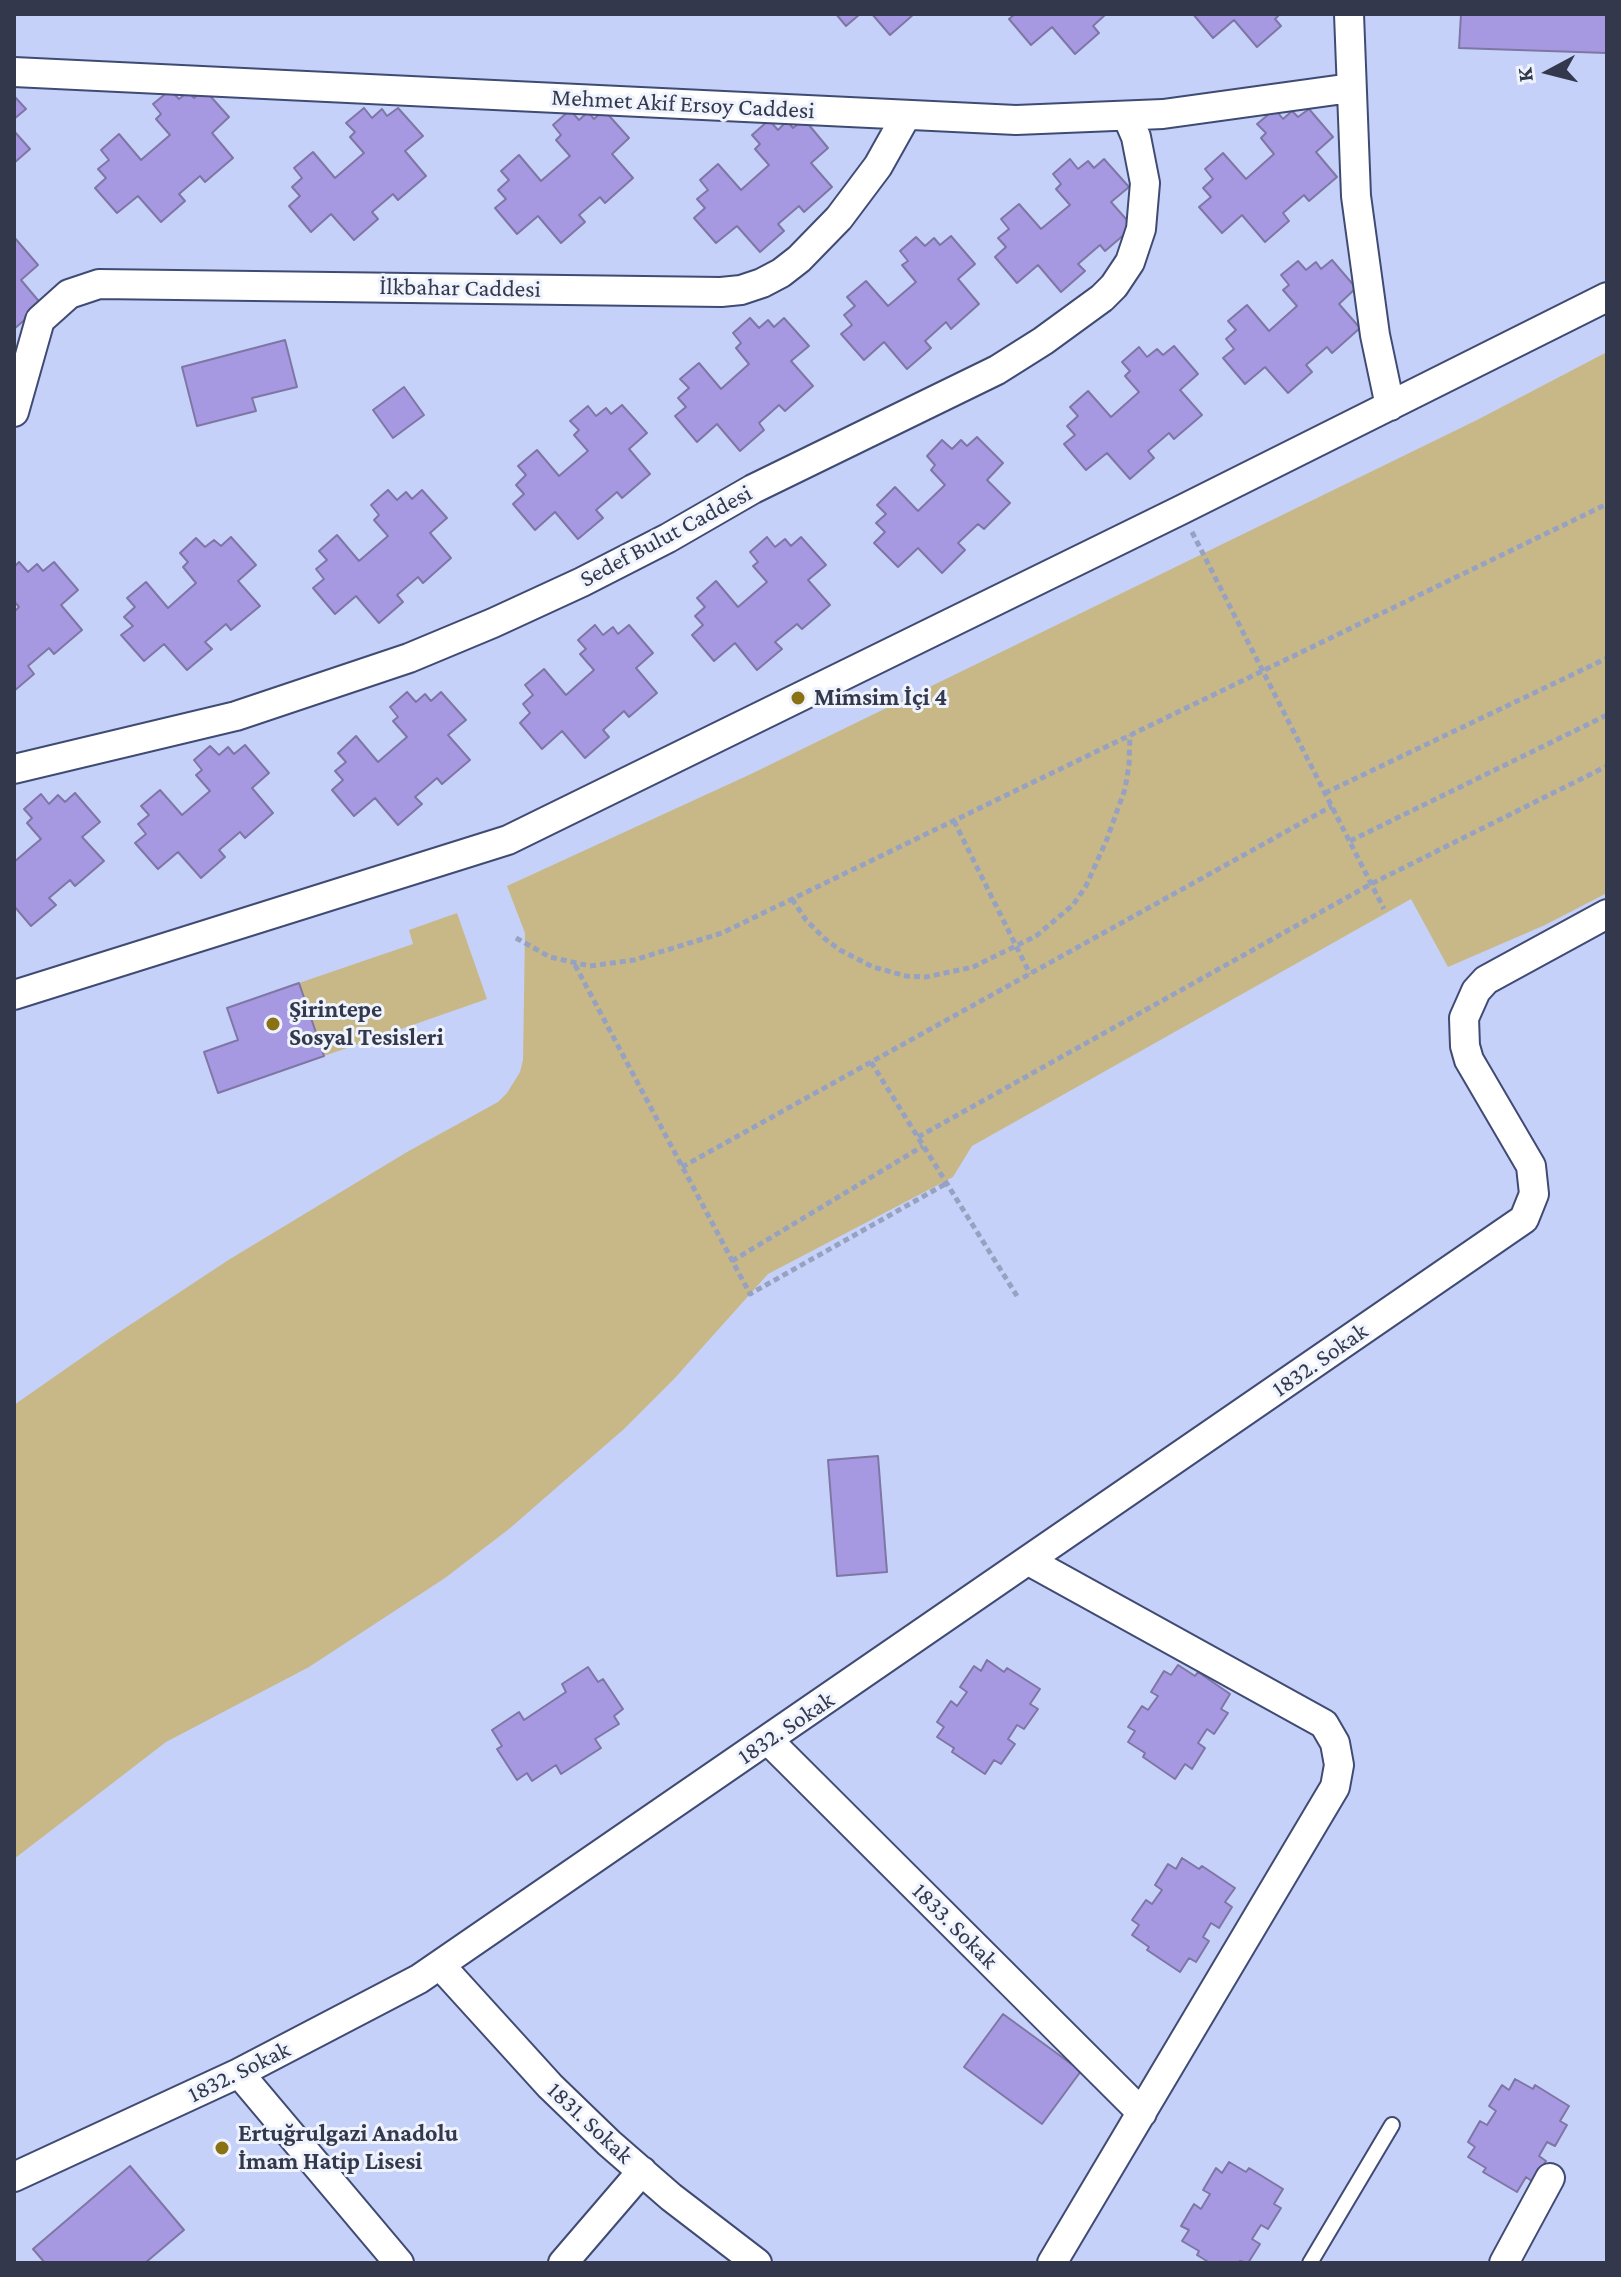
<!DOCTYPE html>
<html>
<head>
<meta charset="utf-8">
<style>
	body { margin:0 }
	#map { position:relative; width:1621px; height:2277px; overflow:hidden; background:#c5d1f8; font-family:"Crimson Pro",serif }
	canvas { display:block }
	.frame { position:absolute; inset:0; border:16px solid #33384c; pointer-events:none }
	.north { position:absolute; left:1509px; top:32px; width:80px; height:80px; -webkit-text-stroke:6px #eff3fd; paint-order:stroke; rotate:263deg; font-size:22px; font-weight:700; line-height:32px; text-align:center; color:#33384c }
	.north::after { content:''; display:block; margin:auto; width:28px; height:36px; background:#33384c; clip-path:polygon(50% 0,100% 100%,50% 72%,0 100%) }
</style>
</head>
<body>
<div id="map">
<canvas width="1621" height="2277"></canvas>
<div class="frame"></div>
<div class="north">K</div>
</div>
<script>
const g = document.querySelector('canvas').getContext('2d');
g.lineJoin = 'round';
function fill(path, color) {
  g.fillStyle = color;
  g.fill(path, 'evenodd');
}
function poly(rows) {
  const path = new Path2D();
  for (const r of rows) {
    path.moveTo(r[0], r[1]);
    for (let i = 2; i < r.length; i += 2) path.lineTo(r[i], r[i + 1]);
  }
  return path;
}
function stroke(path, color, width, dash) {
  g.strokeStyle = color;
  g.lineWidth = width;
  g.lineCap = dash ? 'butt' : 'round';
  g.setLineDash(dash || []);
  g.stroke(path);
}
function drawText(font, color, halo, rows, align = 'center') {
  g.font = font + ' "Crimson Pro",serif';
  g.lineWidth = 6;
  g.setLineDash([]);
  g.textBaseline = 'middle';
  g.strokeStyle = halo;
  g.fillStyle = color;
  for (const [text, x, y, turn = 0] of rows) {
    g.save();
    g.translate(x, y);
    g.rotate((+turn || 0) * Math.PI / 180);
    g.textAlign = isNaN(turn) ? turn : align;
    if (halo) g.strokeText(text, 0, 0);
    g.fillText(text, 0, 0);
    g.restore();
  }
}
fill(poly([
	[1607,352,1607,893,1545,925,1448,967,1411,899,972,1146,953,1177,768,1274,674,1379,624,1429,509,1529,445,1578,309,1667,166,1742,14,1859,14,1405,110,1338,230,1259,407,1152,498,1102,507,1093,520,1072,523,1060,525,933,507,886,751,774,1477,420],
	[457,913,487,999,324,1056,299,983,413,944,409,930]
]), '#c8b887');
const building = poly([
	[836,14,860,14,846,26,836,14],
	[872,14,914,14,890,35,872,14],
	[1015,14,1106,14,1093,26,1099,33,1075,54,1052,27,1031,45,1009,19,1015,14],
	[1193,14,1280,14,1275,19,1281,26,1257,47,1234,20,1213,38,1193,14],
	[1461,14,1607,14,1607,53,1459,48,1461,14],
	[204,89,229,117,212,133,233,158,205,182,200,176,179,194,185,201,161,222,138,196,117,213,95,188,106,178,98,169,109,160,101,150,119,134,141,160,170,135,156,119,161,114,153,104,170,90,179,99,188,92,194,98,204,89],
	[14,96,26,109,14,119,14,96],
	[364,108,372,118,382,109,387,116,398,108,423,136,405,151,426,176,398,200,393,194,372,212,378,219,354,240,331,214,311,232,289,206,300,196,292,187,302,178,294,168,313,152,335,178,364,153,350,137,355,132,346,123,364,108],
	[1275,109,1283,119,1292,111,1298,117,1309,109,1333,137,1316,152,1337,177,1309,201,1304,195,1283,213,1289,221,1265,242,1242,215,1222,233,1199,207,1211,197,1203,188,1213,179,1205,169,1223,153,1246,179,1274,154,1261,138,1266,133,1257,124,1275,109],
	[570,110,579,120,588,112,594,119,604,110,629,138,612,154,633,178,605,203,600,197,579,215,585,222,561,243,538,216,517,234,495,208,506,199,498,190,509,180,501,171,519,155,541,181,570,156,556,140,561,135,553,125,570,110],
	[804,119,828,148,811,163,832,187,804,212,799,206,778,224,784,231,760,252,737,226,716,243,694,218,705,208,697,199,708,190,700,180,718,164,741,190,769,165,755,149,760,144,752,135,769,120,778,130,787,121,793,128,804,119],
	[14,131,30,149,14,163,14,131],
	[1070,159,1078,169,1088,161,1094,168,1104,159,1129,187,1111,202,1133,227,1105,251,1100,245,1078,264,1085,271,1061,292,1038,265,1017,283,995,257,1006,247,998,238,1009,229,1001,219,1019,204,1041,229,1070,205,1056,189,1061,184,1053,174,1070,159],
	[951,236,975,264,958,279,979,304,951,329,946,322,925,341,931,348,907,369,884,342,864,360,841,334,852,325,844,315,855,306,847,297,866,281,888,306,916,282,902,265,908,261,900,251,916,237,925,246,934,238,940,245,951,236],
	[14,237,38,265,21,280,42,305,14,329,14,237],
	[1332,260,1356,288,1339,304,1360,328,1332,353,1327,347,1306,365,1312,372,1288,393,1265,367,1245,384,1223,358,1234,349,1226,339,1236,330,1228,321,1247,305,1269,331,1297,306,1283,290,1289,285,1281,275,1298,261,1306,270,1316,262,1321,269,1332,260],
	[750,318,759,328,768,320,774,327,784,318,809,346,791,361,813,386,785,411,779,405,759,423,764,430,740,451,717,424,697,442,675,416,686,407,678,398,689,388,680,379,699,363,721,389,749,364,736,348,741,343,733,333,750,318],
	[285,340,297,387,252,398,256,411,197,426,182,367,285,340],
	[1174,346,1198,374,1180,390,1202,415,1174,439,1169,433,1148,451,1154,458,1130,479,1107,453,1086,470,1064,444,1075,435,1067,426,1078,416,1070,407,1088,391,1111,417,1139,392,1125,376,1130,371,1122,362,1139,347,1147,357,1157,349,1163,355,1174,346],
	[404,387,424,415,393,438,373,410,404,387],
	[622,405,647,433,629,449,650,474,622,498,617,492,596,510,603,518,578,539,555,512,535,530,513,504,524,494,516,485,526,475,518,466,537,450,559,476,588,451,574,435,579,430,570,421,588,406,596,416,606,408,611,414,622,405],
	[977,437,1003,463,987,480,1010,503,984,529,978,524,958,543,965,550,942,573,918,548,898,567,874,543,885,532,876,523,886,514,877,505,895,487,918,511,945,485,931,470,935,465,927,456,942,440,952,449,961,440,967,446,977,437],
	[388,490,397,500,406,492,412,499,422,490,447,518,430,533,451,558,423,583,418,577,397,595,403,602,379,623,356,596,335,614,313,588,324,579,316,569,327,560,319,551,337,535,359,561,388,536,374,520,379,515,371,505,388,490],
	[231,537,256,565,238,581,260,606,231,630,226,624,205,642,212,649,187,670,164,644,144,661,121,635,133,626,124,617,135,607,127,598,146,582,168,608,196,583,183,567,188,562,180,553,196,538,205,547,214,540,221,546,231,537],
	[767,537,775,547,785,539,791,546,801,537,826,565,808,580,830,605,802,629,797,624,775,642,782,649,757,670,735,643,714,661,692,635,703,625,695,616,705,607,697,598,716,581,738,607,767,582,753,566,758,562,750,552,767,537],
	[19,562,28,572,37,564,43,571,54,562,78,590,61,605,82,630,54,654,49,648,28,666,34,674,14,691,14,612,19,607,14,601,14,567,19,562],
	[595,625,603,635,613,627,618,634,629,625,653,653,636,668,657,693,629,717,624,711,603,730,609,737,585,758,562,731,542,749,520,723,530,713,523,704,533,695,525,685,544,669,566,695,594,670,580,654,586,649,578,640,595,625],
	[407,692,416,702,425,694,431,701,441,692,466,720,448,735,470,760,442,784,437,778,415,797,422,804,398,825,375,798,354,816,332,790,343,780,335,771,346,762,338,753,356,736,378,762,407,737,393,721,398,717,390,707,407,692],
	[245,745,269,773,252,788,273,813,245,838,240,832,219,850,225,857,201,878,178,852,158,869,135,843,146,834,138,824,149,815,141,806,160,790,182,815,210,791,196,775,202,770,194,760,210,746,219,755,228,747,234,754,245,745],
	[75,793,100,822,82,837,104,861,75,886,70,880,49,898,56,905,31,926,14,906,14,862,41,839,27,823,32,818,24,809,41,794,49,804,58,795,65,802,75,793],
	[299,983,324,1056,218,1093,204,1052,238,1040,227,1008,299,983],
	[878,1456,887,1572,837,1576,828,1460,878,1456],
	[987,1660,1004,1672,1007,1668,1040,1689,1030,1704,1038,1709,1024,1729,1017,1725,1008,1739,1015,1744,1001,1764,994,1760,985,1774,952,1752,954,1748,937,1737,944,1727,937,1722,951,1701,957,1706,967,1692,960,1687,974,1666,981,1671,987,1660],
	[1178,1665,1195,1676,1198,1672,1230,1694,1221,1709,1228,1713,1214,1734,1207,1729,1198,1743,1205,1748,1192,1769,1185,1764,1175,1779,1143,1757,1145,1753,1128,1742,1135,1731,1128,1727,1142,1706,1148,1710,1158,1696,1151,1692,1164,1671,1171,1675,1178,1665],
	[588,1667,598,1682,603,1679,623,1709,614,1716,619,1724,595,1739,601,1748,561,1774,556,1765,532,1781,527,1773,517,1780,497,1749,502,1746,492,1730,519,1712,524,1720,566,1692,562,1684,588,1667],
	[1182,1858,1199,1869,1202,1866,1235,1888,1225,1902,1232,1907,1219,1928,1211,1923,1203,1937,1209,1941,1196,1962,1189,1958,1180,1972,1147,1950,1149,1947,1132,1935,1139,1925,1132,1920,1146,1900,1152,1904,1162,1890,1155,1885,1168,1864,1176,1869,1182,1858],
	[1003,2014,1081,2071,1042,2124,964,2067,1003,2014],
	[1515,2079,1533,2089,1535,2085,1569,2106,1560,2121,1567,2125,1555,2146,1547,2142,1539,2156,1546,2161,1533,2182,1526,2177,1517,2192,1483,2172,1486,2168,1468,2157,1475,2147,1468,2142,1480,2121,1487,2125,1496,2111,1489,2106,1502,2085,1509,2090,1515,2079],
	[1229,2162,1246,2172,1249,2168,1283,2189,1274,2204,1281,2208,1268,2229,1261,2225,1252,2239,1260,2244,1248,2263,1240,2261,1239,2263,1210,2263,1197,2255,1199,2251,1182,2241,1189,2230,1181,2226,1194,2204,1201,2209,1210,2194,1203,2190,1216,2168,1222,2173,1229,2162],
	[130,2166,184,2230,145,2263,45,2263,33,2249,130,2166]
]);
fill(building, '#a799e1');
stroke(building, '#7e76a4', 2);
const lane = poly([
	[1310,2263,1392,2125]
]);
const street = poly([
	[1349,14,1356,196,1375,335,1390,406],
	[14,72,1016,120,1163,114,1351,88],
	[14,412,40,320,69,294,99,284,721,292,741,290,762,283,781,273,799,259,839,218,878,166,906,116],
	[14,769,236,716,409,658,493,623,582,582,668,538,753,489,997,370,1043,341,1102,298,1114,286,1130,262,1141,229,1145,183,1136,137,1127,116],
	[14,995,508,840,1181,510,1607,297],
	[1029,1561,1324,1724,1335,1743,1339,1765,1335,1787,1052,2263],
	[768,1740,1142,2113],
	[440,1965,550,2086,609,2143,671,2197,757,2263],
	[239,2073,399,2263],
	[14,2177,239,2073,419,1979,1524,1219,1534,1194,1531,1166,1469,1060,1465,1046,1464,1018,1476,991,1486,980,1607,914],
	[563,2263,642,2171],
	[1504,2263,1550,2178]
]);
stroke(lane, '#404b74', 18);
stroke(street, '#404b74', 32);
stroke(poly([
	[1192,532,1384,909],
	[1325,793,1607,658],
	[954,821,1030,974],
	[1350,841,1607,715],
	[792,899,806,920,824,938,840,950,873,967,906,976,926,977,973,967,1036,936,1073,905,1086,886,1107,839,1125,789,1129,765,1130,735],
	[516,938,550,957,590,966,634,960,722,933,1607,504],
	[575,965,750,1294,947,1183],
	[871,1062,1017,1296],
	[918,1137,1371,884,1607,766],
	[682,1167,1332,806],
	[732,1261,923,1146]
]), '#97a1c2', 5, [6, 4]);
stroke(lane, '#fff', 14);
stroke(street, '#fff', 28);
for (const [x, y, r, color] of [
	[798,698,8,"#8a7113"],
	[273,1024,8,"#8a7113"],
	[222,2148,8,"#8a7113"]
]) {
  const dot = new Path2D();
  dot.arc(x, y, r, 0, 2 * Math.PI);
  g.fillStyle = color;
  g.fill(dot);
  stroke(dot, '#eff3fd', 3);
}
drawText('24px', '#33384c', '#eff3fd', [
	["Mehmet Akif Ersoy Caddesi",683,104,3],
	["İlkbahar Caddesi",460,288,1],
	["Sedef Bulut Caddesi",666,536,-28],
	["1832. Sokak",1320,1360,-35],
	["1832. Sokak",786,1728,-34],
	["1833. Sokak",955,1926,45],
	["1832. Sokak",239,2072,-26],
	["1831. Sokak",590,2123,43]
]);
drawText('bold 24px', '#33384c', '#eff3fd', [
	["Mimsim İçi 4",814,698],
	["Şirintepe",289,1010],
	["Sosyal Tesisleri",289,1038],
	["Ertuğrulgazi Anadolu",238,2134],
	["İmam Hatip Lisesi",238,2162]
], 'left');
</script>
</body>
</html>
